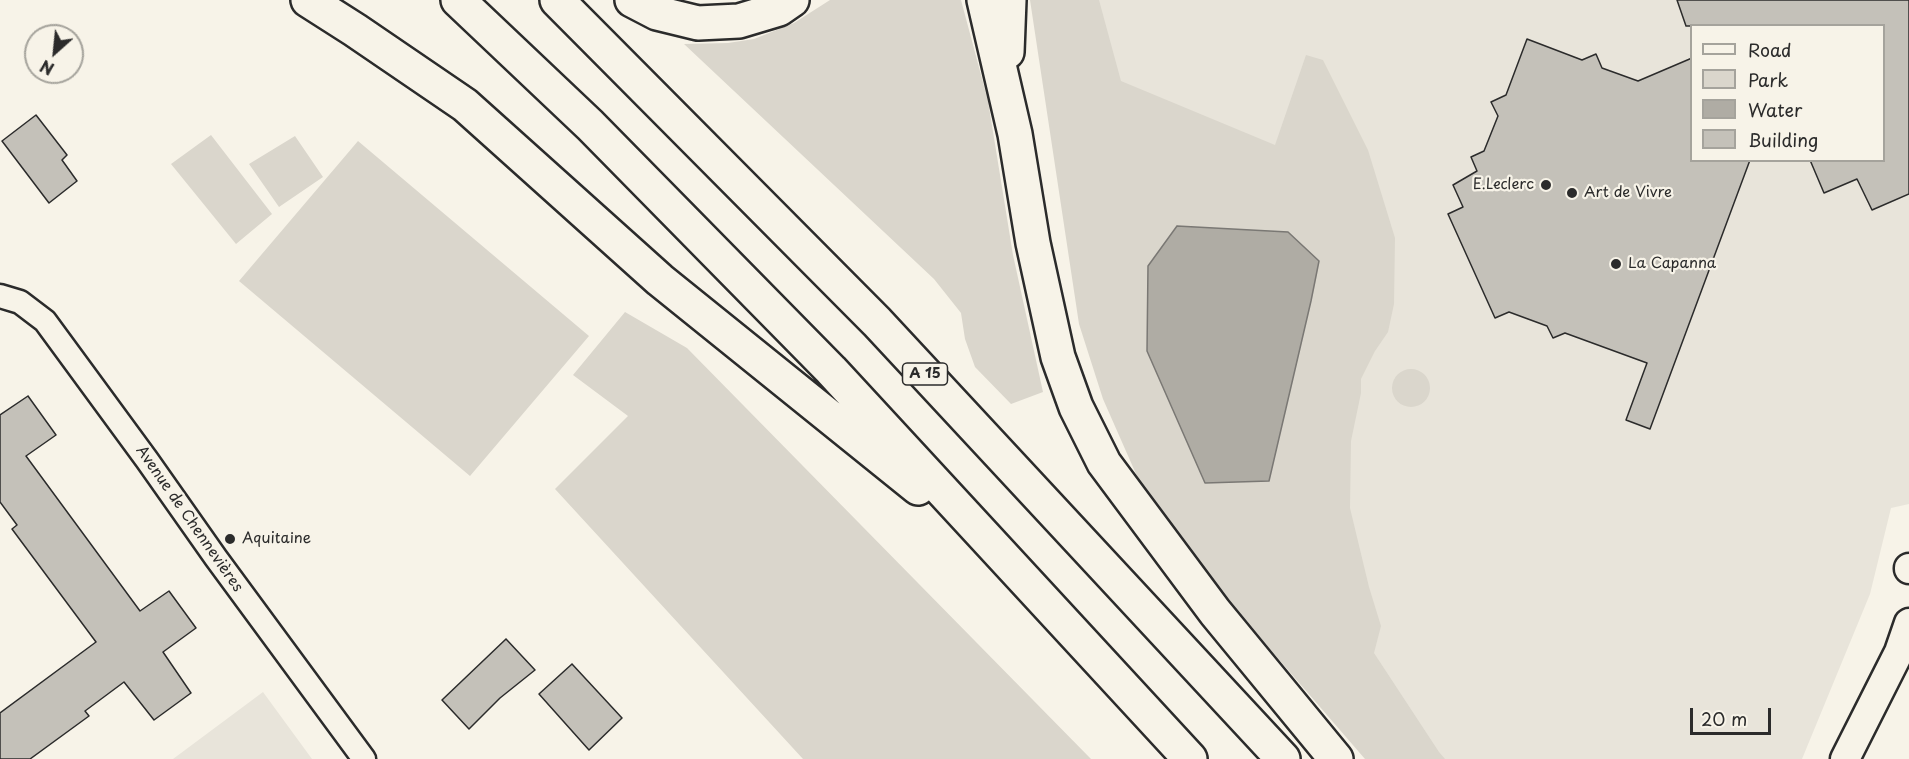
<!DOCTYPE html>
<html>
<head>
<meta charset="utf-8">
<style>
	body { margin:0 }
	#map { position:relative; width:1909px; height:759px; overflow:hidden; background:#f7f3e8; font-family:"Playpen Sans",sans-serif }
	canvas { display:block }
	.legend { position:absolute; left:1690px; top:24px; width:195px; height:138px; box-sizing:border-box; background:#f7f3e8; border:2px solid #a5a39c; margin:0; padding:8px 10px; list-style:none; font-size:18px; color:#2b2b2b }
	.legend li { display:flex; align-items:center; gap:12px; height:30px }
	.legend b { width:30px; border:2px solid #a5a39c }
	.north { position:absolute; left:24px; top:24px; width:60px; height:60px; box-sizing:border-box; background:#f7f3e8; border:2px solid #a5a39c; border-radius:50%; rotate:207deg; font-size:16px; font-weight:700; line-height:24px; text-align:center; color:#2b2b2b }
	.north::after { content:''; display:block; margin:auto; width:21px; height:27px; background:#2b2b2b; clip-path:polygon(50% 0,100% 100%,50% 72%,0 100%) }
	.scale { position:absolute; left:1690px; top:708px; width:81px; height:27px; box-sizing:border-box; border:3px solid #2b2b2b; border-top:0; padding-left:8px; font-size:18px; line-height:21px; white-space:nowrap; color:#2b2b2b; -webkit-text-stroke:4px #f7f3e8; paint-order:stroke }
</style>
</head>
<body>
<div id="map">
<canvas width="1909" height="759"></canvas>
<ul class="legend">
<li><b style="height:8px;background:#f7f3e8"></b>Road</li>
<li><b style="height:16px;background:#dad6cc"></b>Park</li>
<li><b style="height:16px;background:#afaca4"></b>Water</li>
<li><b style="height:16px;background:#c4c1b9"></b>Building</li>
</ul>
<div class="north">N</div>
<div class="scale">20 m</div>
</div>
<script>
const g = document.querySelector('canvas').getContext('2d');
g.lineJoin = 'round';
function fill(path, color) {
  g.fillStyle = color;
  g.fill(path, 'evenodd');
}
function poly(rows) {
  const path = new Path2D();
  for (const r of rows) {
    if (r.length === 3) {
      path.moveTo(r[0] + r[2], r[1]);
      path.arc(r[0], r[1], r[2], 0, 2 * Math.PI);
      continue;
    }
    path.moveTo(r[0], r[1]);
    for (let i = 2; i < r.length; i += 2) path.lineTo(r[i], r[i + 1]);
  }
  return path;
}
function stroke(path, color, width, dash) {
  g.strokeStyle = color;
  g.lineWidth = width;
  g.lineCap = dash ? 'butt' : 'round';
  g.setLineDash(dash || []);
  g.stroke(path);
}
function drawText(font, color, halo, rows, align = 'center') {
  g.font = font + ' "Playpen Sans",sans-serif';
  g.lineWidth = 4.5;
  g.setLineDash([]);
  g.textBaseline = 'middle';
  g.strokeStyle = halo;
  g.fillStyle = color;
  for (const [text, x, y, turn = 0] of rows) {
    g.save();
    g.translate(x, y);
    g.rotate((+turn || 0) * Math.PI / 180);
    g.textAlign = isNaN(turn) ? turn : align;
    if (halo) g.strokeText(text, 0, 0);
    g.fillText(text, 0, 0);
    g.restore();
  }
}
fill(poly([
	[1073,0,1909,0,1909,504,1891,508,1870,594,1802,759,1418,759,1117,105],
	[1692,26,1884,26,1884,160,1692,160],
	[263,692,312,759,173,759]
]), '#e8e4da');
fill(poly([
	[830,0,961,0,988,101,1013,255,1043,392,1011,404,975,367,965,339,961,313,934,279,684,44,728,43,754,39,794,23],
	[1030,0,1099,0,1121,81,1275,145,1306,55,1323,60,1368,150,1395,238,1394,304,1388,332,1375,351,1361,379,1361,393,1351,441,1350,508,1369,587,1381,626,1374,653,1439,752,1445,759,1365,759,1211,581,1140,483,1103,399,1079,324],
	[211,135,272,214,236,244,171,164],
	[295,136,323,177,279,207,249,164],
	[358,141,589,336,470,476,239,281],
	[625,312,687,348,1091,759,803,759,555,489,628,416,573,375],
	[1411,388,19]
]), '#dad6cc');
const water = poly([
	[1177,226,1288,232,1319,261,1311,301,1269,481,1205,483,1147,351,1148,266,1177,226]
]);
fill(water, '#afaca4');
stroke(water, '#7a7874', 1.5);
const building = poly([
	[1677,0,1909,0,1909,194,1872,210,1857,179,1824,193,1810,160,1884,160,1884,26,1686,26,1677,0],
	[1527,39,1582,60,1596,54,1602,68,1638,81,1692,58,1692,160,1750,160,1650,429,1626,420,1647,363,1565,333,1553,338,1547,326,1509,312,1495,318,1448,214,1463,207,1453,185,1477,171,1471,157,1484,151,1498,116,1491,102,1506,95,1527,39],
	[36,115,67,155,62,160,77,181,49,203,2,141,36,115],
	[28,396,56,435,26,456,140,611,169,591,196,628,163,652,191,693,154,720,124,682,85,711,89,716,30,759,0,759,0,713,96,642,12,529,17,525,0,502,0,415,28,396],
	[506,639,535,670,500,698,469,729,442,700,506,639],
	[572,664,622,718,589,750,539,694,572,664]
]);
fill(building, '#c4c1b9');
stroke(building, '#2b2b2b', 1.5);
const minor = poly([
	[0,296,20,302,45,321,147,460,216,558,364,759]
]);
const tertiary = poly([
	[1909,568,1909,569],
	[1845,759,1899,652,1909,623]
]);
const motorway = poly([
	[308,0,355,30,465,105,660,280,918,488],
	[458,0,590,125,831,370,1190,759],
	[557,0,877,322,1283,759],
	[632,0,657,13,698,23,739,21,779,9,792,0],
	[984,0,1015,134,1033,243,1058,357,1076,407,1104,463,1215,612,1336,759],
	[1007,52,1009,0]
]);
stroke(minor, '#2b2b2b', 27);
stroke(tertiary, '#2b2b2b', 33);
stroke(motorway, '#2b2b2b', 38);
stroke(minor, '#f7f3e8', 22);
stroke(tertiary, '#f7f3e8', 28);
stroke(motorway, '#f7f3e8', 33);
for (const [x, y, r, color] of [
	[1546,185,6,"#2b2b2b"],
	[1572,193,6,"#2b2b2b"],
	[1616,264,6,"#2b2b2b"],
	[230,539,6,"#2b2b2b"]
]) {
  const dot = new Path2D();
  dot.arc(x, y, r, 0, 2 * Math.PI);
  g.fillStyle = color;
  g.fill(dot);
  stroke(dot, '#f7f3e8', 2);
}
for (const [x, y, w] of [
	[925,374,45]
]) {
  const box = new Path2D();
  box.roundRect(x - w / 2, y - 11, w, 22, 4.5);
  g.fillStyle = '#f7f3e8';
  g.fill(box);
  stroke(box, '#2b2b2b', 1.5);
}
drawText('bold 14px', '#2b2b2b', null, [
	["A 15",925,374]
]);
drawText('15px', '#2b2b2b', '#f7f3e8', [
	["E.Leclerc",1534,185,"right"],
	["Art de Vivre",1584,193],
	["La Capanna",1628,264],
	["Aquitaine",242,539]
], 'left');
drawText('15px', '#2b2b2b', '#f7f3e8', [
	["Avenue de Chennevières",189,519,55]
]);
</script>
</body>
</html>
